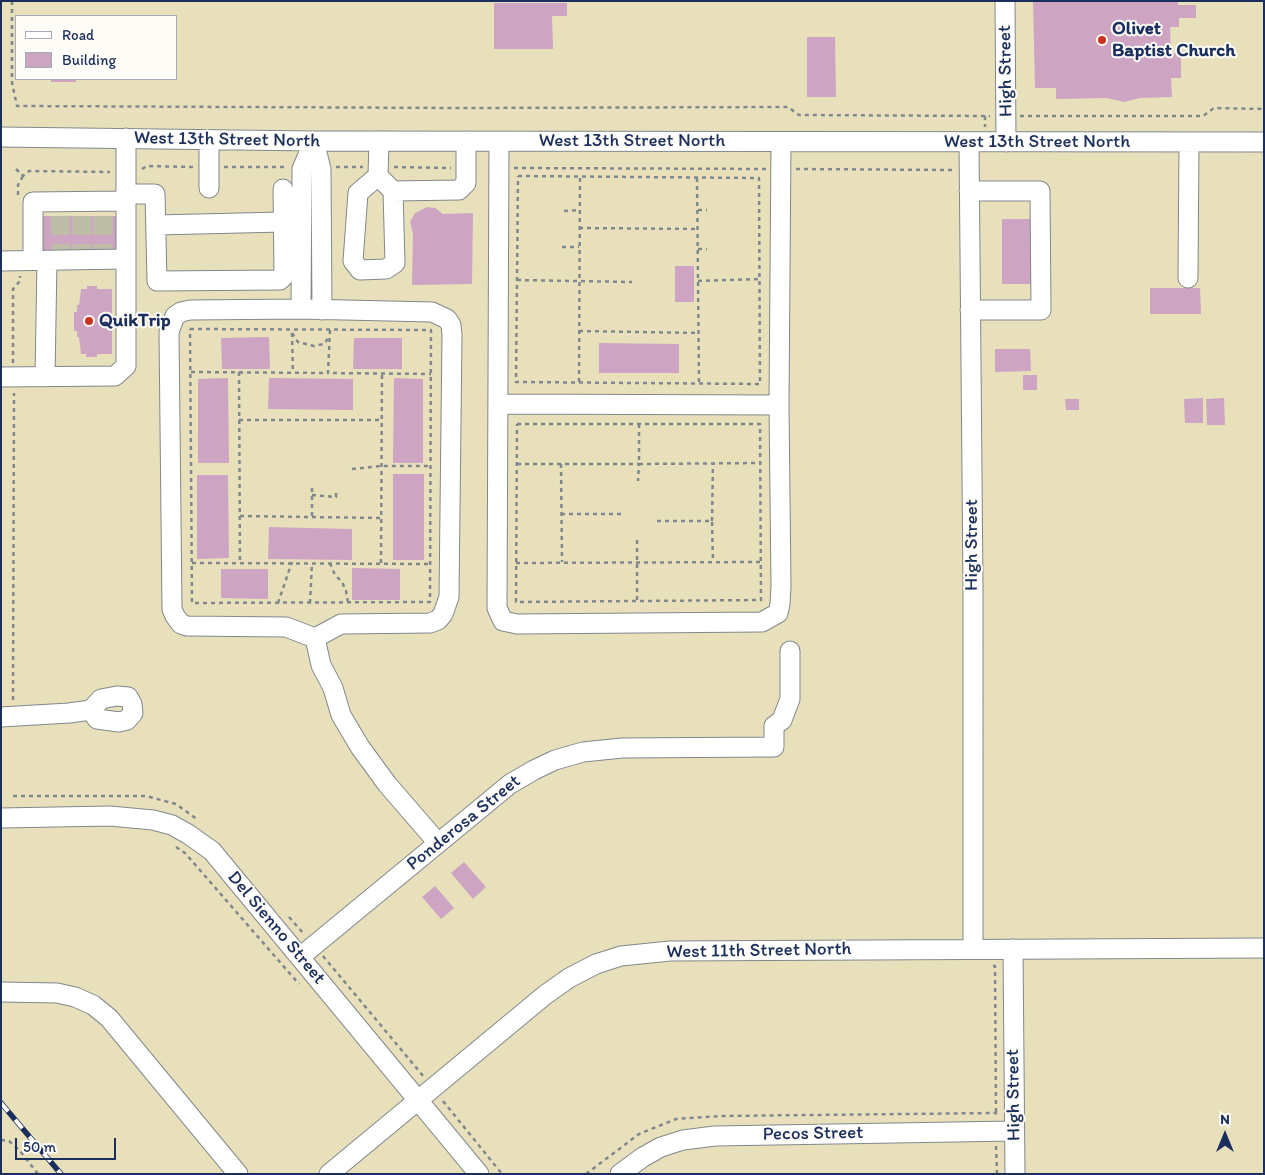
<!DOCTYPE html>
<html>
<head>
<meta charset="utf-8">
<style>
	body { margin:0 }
	#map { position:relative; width:1265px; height:1175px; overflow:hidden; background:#e7e0ba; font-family:Itim,sans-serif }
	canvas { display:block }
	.frame { position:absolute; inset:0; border:2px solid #1b2f5e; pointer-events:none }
	.legend { position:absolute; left:15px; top:15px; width:162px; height:65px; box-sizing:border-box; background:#fdfcf7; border:1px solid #a3aaba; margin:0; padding:6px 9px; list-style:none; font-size:15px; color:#1b2f5e }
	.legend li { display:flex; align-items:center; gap:10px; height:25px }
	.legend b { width:25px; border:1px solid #a3aaba }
	.north { position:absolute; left:1200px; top:1110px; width:50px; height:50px; -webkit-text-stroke:4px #fdfcf7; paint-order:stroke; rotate:0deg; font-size:14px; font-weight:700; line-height:20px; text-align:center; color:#1b2f5e }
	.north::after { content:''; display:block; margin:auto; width:18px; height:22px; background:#1b2f5e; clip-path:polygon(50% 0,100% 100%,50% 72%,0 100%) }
	.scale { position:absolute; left:15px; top:1138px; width:101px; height:22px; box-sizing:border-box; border:2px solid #1b2f5e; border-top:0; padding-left:6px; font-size:15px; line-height:18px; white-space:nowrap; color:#1b2f5e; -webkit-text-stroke:4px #fdfcf7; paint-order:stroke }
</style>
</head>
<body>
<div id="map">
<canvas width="1265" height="1175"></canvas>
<div class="frame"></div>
<ul class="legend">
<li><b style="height:6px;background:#fff"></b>Road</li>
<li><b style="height:14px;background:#cea4c3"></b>Building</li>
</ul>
<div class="north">N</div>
<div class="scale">50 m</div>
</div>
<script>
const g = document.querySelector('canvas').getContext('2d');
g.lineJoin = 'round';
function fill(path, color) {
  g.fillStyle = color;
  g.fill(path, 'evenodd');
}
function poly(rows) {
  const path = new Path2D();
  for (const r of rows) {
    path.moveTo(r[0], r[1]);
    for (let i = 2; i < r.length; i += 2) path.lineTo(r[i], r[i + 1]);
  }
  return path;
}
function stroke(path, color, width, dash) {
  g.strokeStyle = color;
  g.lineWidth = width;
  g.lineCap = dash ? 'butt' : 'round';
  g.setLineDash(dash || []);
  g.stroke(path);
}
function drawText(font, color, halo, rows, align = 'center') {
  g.font = font + ' Itim,sans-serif';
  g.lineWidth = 4;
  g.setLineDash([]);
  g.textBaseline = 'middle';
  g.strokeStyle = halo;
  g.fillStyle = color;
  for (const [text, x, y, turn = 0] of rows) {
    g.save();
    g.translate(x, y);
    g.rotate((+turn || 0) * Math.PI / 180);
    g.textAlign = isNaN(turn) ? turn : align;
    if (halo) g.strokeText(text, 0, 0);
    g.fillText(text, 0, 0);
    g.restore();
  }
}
fill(poly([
	[1033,1,1178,1,1178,5,1196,5,1196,18,1179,18,1179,27,1170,27,1171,53,1181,53,1181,78,1171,78,1172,97,1140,98,1124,102,1107,98,1056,99,1056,88,1035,88],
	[494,3,567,3,567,16,552,16,553,49,494,49],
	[807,37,835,37,836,97,807,97],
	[51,79,76,79,76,82,51,82],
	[427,207,435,208,443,214,473,213,472,284,412,285,413,233,410,222,415,213],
	[42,216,120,216,119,250,43,250],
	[1002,219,1036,219,1036,284,1002,284],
	[675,266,694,266,694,302,675,302],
	[87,286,97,286,97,289,112,289,112,354,97,354,97,357,86,357,86,354,81,354,79,337,77,337,77,331,74,331,74,312,77,312,77,305,79,305,81,289,87,289],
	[1150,288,1200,288,1201,314,1150,314],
	[269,337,270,369,222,369,221,338],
	[354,338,402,338,402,369,353,369],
	[599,343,679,344,679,373,599,373],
	[995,349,1030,349,1031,371,995,372],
	[1023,375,1037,375,1037,390,1023,390],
	[228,378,229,463,198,463,198,379],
	[269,378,353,379,353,410,268,409],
	[394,378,423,379,423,463,393,463],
	[1203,398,1203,423,1185,423,1184,399],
	[1224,398,1225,425,1207,425,1206,399],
	[1065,399,1079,399,1079,410,1066,410],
	[393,474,424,474,424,560,393,560],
	[197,475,228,475,229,558,197,559],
	[269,527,352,529,352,560,268,559],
	[352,568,400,569,400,600,352,600],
	[221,569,268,569,268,599,221,598],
	[464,862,486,887,473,899,451,873],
	[435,886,454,908,441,919,422,897]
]), '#cea4c3');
stroke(poly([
	[60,216,61,250],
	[82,216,82,250],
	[103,216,103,250]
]), '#bebda8', 19, [19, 9]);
const minor = poly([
	[1005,1,1006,142],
	[1,137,314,141,1264,142],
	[314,141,321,169,322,310],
	[499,141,497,608,503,621,517,624,762,622,778,613,780,604,781,586,779,405,781,142],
	[969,142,973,585,973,949],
	[378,176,379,141],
	[209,188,209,140],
	[393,191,378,176,358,193,353,261,360,270,386,269,395,263,393,191,459,190,466,183,466,141],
	[969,191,1040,191,1041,310,970,310],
	[125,194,155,194,157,281,280,280,284,276,283,189],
	[156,225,283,222],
	[33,260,33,202,125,201],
	[1,261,126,259],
	[1188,278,1189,142],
	[301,309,432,312,447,319,451,325,452,335,449,597,443,614,438,620,430,623,341,624,315,638,286,627,187,626,181,624,175,616,172,609,169,332,175,316,181,312,190,310,301,309],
	[301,309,302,169,314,141],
	[1,377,115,376,126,366,126,138],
	[45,377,47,260],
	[498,404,779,405],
	[315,638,321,665,333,688,341,715,360,747,387,784,438,843],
	[1,717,69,713,91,710,101,699,117,696,128,697,132,704,133,713,127,720,119,722,97,719,91,710],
	[1,818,110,816,153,820,172,825,188,834,212,851,479,1174],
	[1013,949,1015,1174],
	[300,957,510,784,534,770,555,760,583,752,622,748,774,747,774,726,782,720,790,699,790,651],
	[1,992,57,993,75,997,93,1005,109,1018,238,1174],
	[329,1174,545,995,569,978,596,964,621,956,670,951,1264,948],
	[620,1174,643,1157,661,1147,683,1140,715,1136,1014,1131]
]);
stroke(minor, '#81888c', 21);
stroke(poly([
	[12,1,12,83,17,106,461,108,788,107,799,115,990,116],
	[985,116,985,127],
	[1020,116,1203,116,1214,108,1264,109],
	[224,167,286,167],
	[336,167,363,167],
	[394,167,451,168],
	[514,168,766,169],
	[16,169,23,176,29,171,110,172],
	[142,169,147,166,193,167],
	[796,169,953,170],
	[518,176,759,178,760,384,516,382,518,176],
	[697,178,699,383],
	[18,195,18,185,23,176],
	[698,210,707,210],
	[564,211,580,210],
	[579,228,698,229],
	[562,247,579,247],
	[698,249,707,249],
	[517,280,632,282],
	[698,281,759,279],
	[190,329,431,330,430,602,192,603,190,329],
	[330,330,328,373,431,374],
	[579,331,699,333],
	[292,333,298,342,314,346,324,344,329,337],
	[292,333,293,373],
	[13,363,13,289,20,281,20,276],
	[191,372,328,373],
	[239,372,240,562],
	[579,382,580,177],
	[239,420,381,420],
	[517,424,760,424,761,600,516,602,517,424],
	[639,424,639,464,761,463],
	[517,464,639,464,638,481],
	[561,464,562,562],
	[352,469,381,466,430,466],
	[312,488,312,517],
	[312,495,336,497,336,492],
	[561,514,624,514],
	[240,516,381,518],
	[657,521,712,521,713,562],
	[712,521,713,463],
	[637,540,637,601],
	[192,563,430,564],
	[330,563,335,575,342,582,346,591,348,602],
	[381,563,382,373],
	[516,563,761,562],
	[278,603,292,562],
	[310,603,312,563],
	[13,700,14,393],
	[13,796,146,796,176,804,198,820],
	[176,847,185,853,299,984],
	[289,917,303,933],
	[323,956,424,1077],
	[993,966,995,966,996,1113],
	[443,1101,502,1174],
	[1,1140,9,1141,20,1151,38,1174],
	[996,1146,997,1174],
	[586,1174,639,1134,676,1119,720,1116,996,1113,996,1115]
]), '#81888c', 2.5, [4, 4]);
stroke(minor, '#fff', 19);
const rail = poly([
	[1,1103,61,1174]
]);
stroke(rail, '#1b2f5e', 5.5);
stroke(rail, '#fdfcf7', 4, [11]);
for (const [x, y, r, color] of [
	[1102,40,5,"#c8321e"],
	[89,321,5,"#c8321e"]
]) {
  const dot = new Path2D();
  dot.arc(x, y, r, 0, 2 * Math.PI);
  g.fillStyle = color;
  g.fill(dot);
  stroke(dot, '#fdfcf7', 2);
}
drawText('bold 19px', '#1b2f5e', '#fdfcf7', [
	["Olivet",1112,29],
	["Baptist Church",1112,51],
	["QuikTrip",99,321]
], 'left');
drawText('19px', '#1b2f5e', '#fdfcf7', [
	["High Street",1006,71,-91],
	["West 13th Street North",227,140,1],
	["West 13th Street North",632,141],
	["West 13th Street North",1037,142],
	["High Street",972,545,-90],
	["Ponderosa Street",464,823,-39],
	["Del Sienno Street",276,928,50],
	["West 11th Street North",759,951,-1],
	["High Street",1014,1095,-91],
	["Pecos Street",813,1134,-1]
]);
</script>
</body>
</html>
